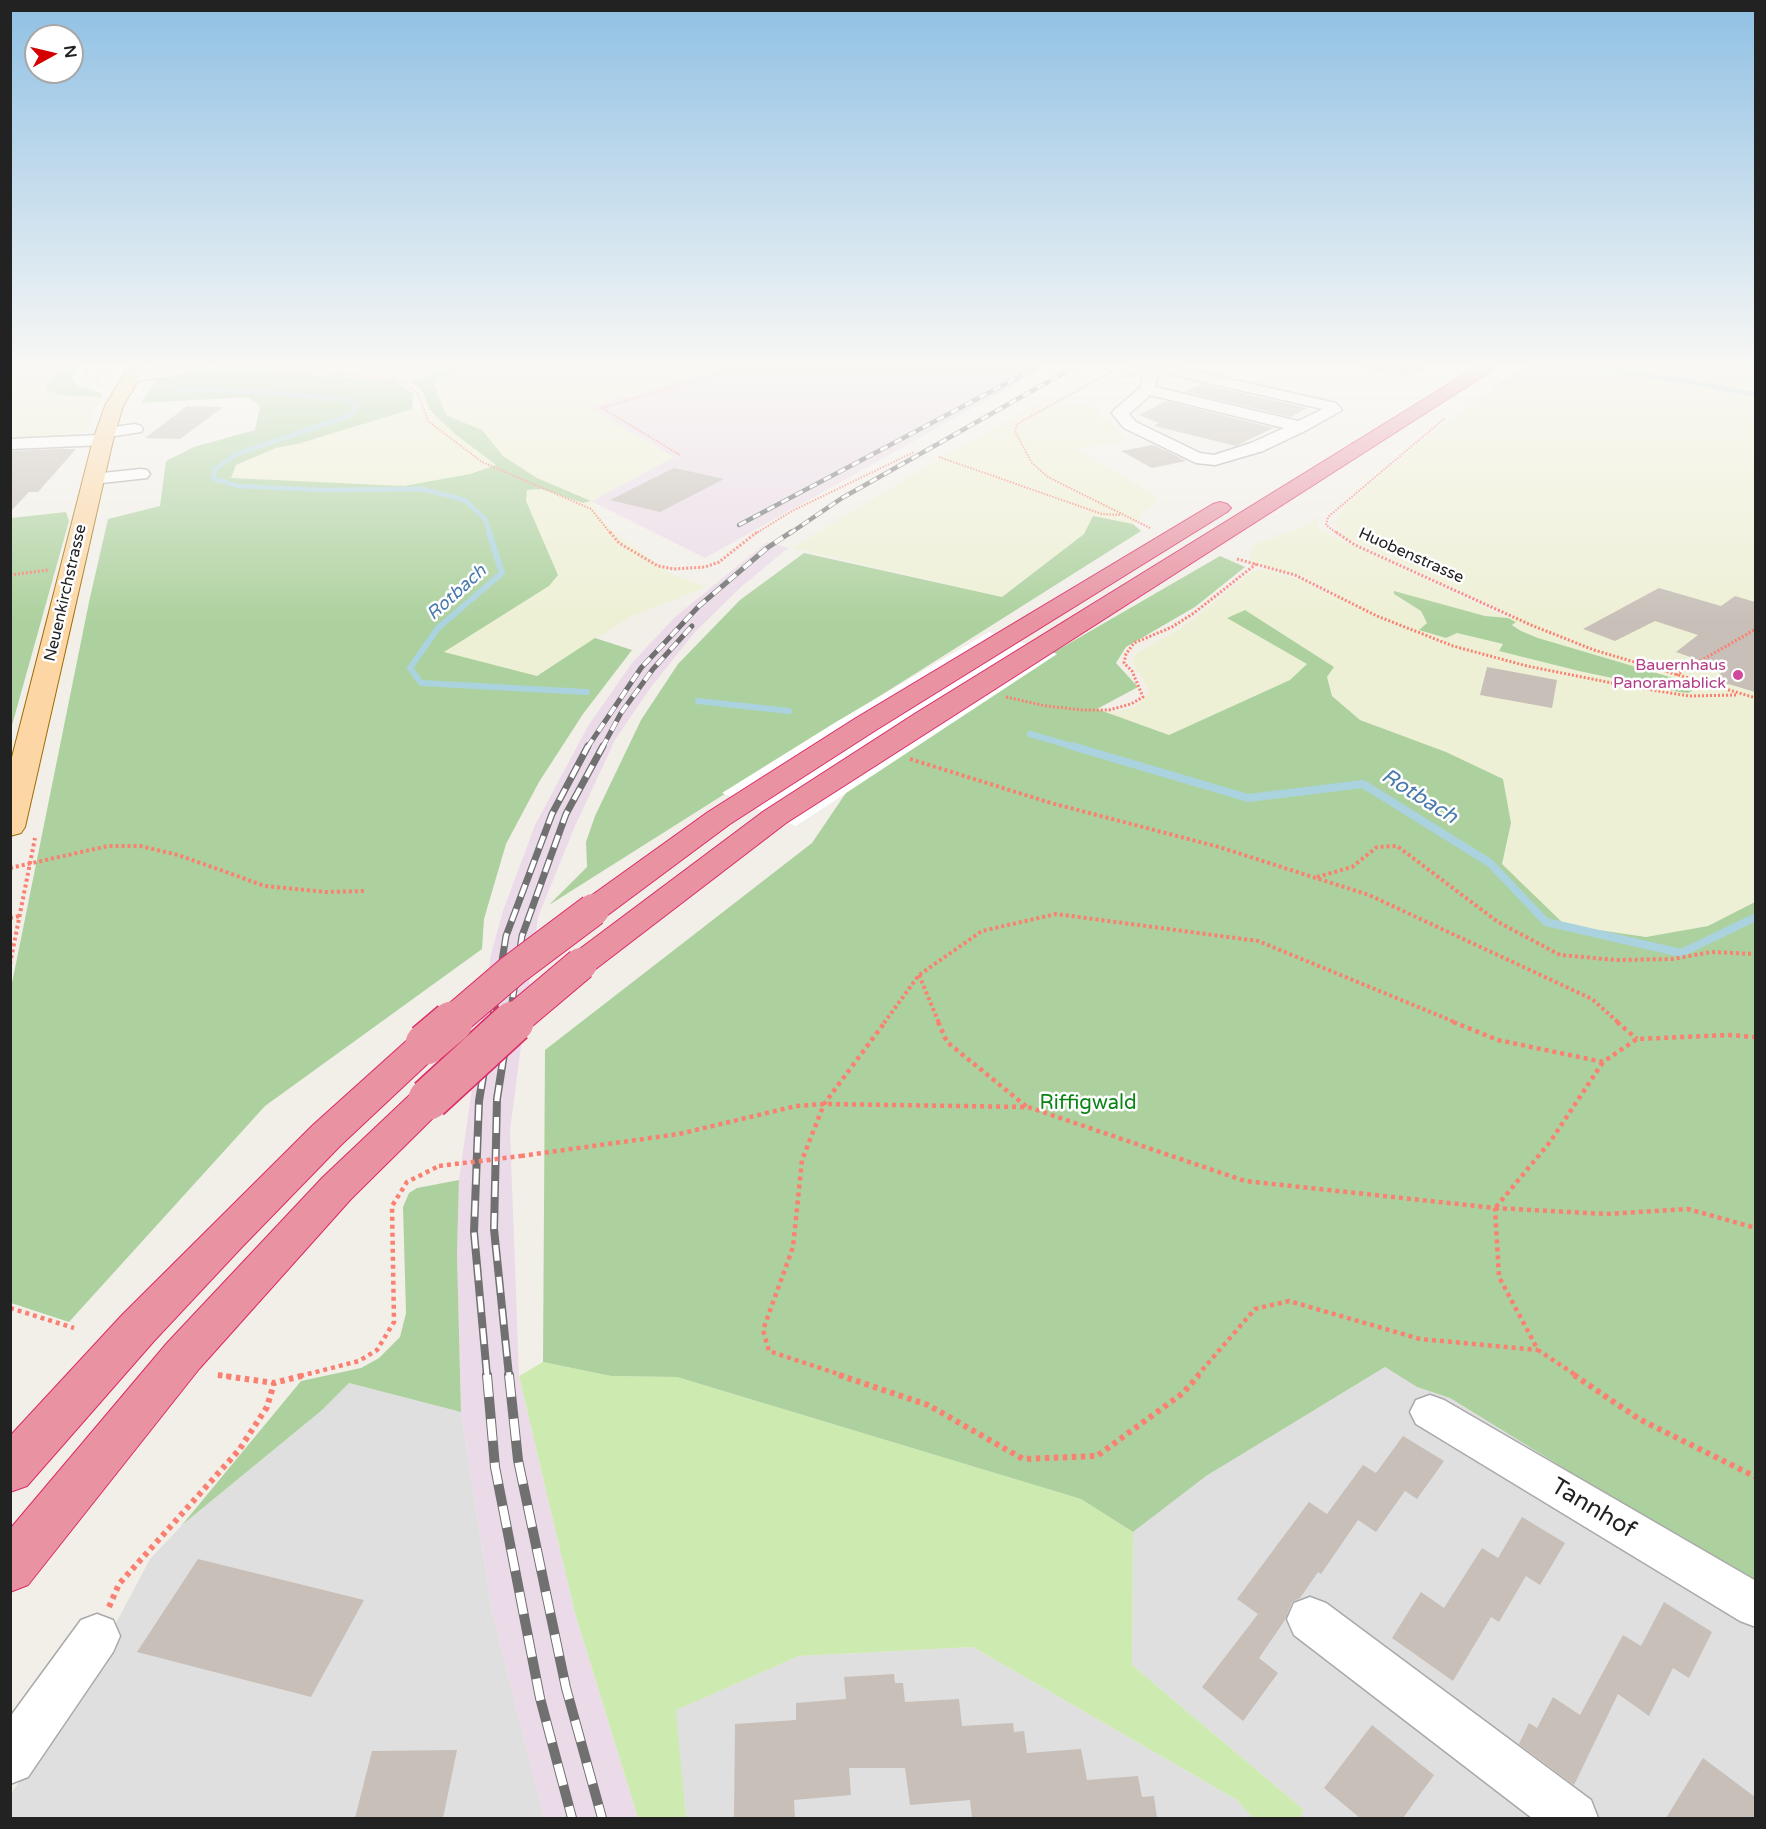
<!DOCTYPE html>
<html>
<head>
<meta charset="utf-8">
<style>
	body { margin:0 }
	#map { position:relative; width:1766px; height:1829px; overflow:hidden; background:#f2efe9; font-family:"Varela Round",sans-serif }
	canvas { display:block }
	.frame { position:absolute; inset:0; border:12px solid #222; pointer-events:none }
	.north { position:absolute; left:24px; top:24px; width:60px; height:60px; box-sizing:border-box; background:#fff; border:2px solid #a7a7a7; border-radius:50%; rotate:82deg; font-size:16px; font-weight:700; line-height:24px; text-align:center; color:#222 }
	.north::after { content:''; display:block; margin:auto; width:21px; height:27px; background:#d40000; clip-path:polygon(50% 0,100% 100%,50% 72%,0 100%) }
</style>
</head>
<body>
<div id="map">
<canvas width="1766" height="1829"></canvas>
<div class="frame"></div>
<div class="north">N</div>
</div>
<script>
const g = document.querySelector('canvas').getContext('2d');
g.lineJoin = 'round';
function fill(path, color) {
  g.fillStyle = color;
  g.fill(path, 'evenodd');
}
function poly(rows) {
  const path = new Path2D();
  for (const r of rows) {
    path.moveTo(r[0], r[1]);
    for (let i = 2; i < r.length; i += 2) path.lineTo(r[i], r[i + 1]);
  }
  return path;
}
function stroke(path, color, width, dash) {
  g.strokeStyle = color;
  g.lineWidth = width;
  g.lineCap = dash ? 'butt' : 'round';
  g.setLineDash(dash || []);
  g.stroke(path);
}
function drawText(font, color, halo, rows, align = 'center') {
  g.font = font + ' "Varela Round",sans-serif';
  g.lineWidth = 5;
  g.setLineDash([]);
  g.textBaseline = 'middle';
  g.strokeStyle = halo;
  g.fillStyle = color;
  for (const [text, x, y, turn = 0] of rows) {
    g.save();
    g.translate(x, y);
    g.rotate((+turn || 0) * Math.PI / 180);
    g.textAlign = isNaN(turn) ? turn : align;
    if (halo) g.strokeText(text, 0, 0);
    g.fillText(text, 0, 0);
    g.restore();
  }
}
fill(poly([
	[1385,1367,1417,1387,1450,1398,1755,1586,1755,1818,1299,1818,1304,1810,1132,1665,1133,1532,1205,1476],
	[349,1383,461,1412,492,1611,544,1818,11,1818,11,1794,82,1687,150,1559,182,1525,321,1411],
	[973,1647,1237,1800,1253,1818,686,1818,675,1710,799,1656]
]), '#e0dfdf');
fill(poly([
	[733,366,1048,366,705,558,591,501,588,407],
	[1353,366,1428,366,1407,377],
	[767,542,788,548,742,586,695,632,651,687,615,740,575,826,538,917,510,1130,519,1376,575,1613,638,1818,544,1818,492,1611,461,1412,457,1253,459,1180,491,954,503,911,535,825,588,726,632,663,675,617]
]), '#ebdbe8');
fill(poly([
	[10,366,62,366,47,382,52,393,103,397,93,411,89,430,65,433,64,438,11,441],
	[215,366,463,366,411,381,211,368],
	[491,366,733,366,589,407,674,457,592,501,608,527,671,574,706,587,630,617,537,676,443,652,549,586,558,575,526,501,527,490,542,489,583,503,590,501,537,478,503,456,482,430,446,415,434,383,437,379],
	[1537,366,1755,366,1755,902,1708,926,1646,937,1565,925,1502,864,1511,823,1446,752,1360,720,1332,696,1327,677,1334,667,1245,610,1228,618,1308,664,1290,680,1169,735,1104,712,1125,710,1138,705,1148,694,1148,687,1132,662,1137,653,1185,626,1252,571,1270,570,1306,582,1332,596,1337,594,1305,577,1248,560,1254,545,1302,527,1322,517,1316,524,1322,531,1508,618,1514,616,1353,541,1343,535,1336,524,1340,513,1350,501,1428,436,1491,391],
	[1395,594,1485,616,1508,618,1521,631,1538,638,1696,685,1697,688,1688,693,1679,692,1579,671,1500,651,1503,644,1457,633,1446,638,1420,630,1427,623,1421,611],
	[1047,398,1098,408,1099,416,1115,426,1127,441,1077,449,1159,498,1133,524,1093,516,1084,534,1002,597,792,548,941,458],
	[412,409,429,409,455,434,496,465,470,474,404,486,231,479,236,465,276,448,298,444]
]), '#eef0d5');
fill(poly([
	[543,1362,611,1376,677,1377,1081,1499,1133,1532,1132,1665,1304,1810,1299,1818,1253,1818,1237,1800,973,1647,799,1656,676,1710,686,1818,638,1818,575,1613,519,1376]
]), '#cdebb0');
fill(poly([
	[62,366,81,366,72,378,78,386,99,392,103,397,59,395,47,390,47,383],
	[463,366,491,366,437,379,434,384,446,415,482,430,503,456,537,478,591,501,583,503,542,489,527,490,526,501,558,575,549,586,444,652,537,676,595,638,632,650,583,714,539,782,506,844,484,919,482,949,265,1106,69,1322,11,1303,11,988,89,602,108,519,160,506,166,461,194,447,255,430,260,406,247,397,141,403,155,381,211,368,395,381,413,393,412,409,298,444,276,448,236,465,231,478,404,486,470,474,496,465,455,434,429,409,423,392,411,381],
	[66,512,69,521,11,729,11,518],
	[1093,516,1133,524,1141,531,549,905,587,867,586,842,595,816,641,720,678,664,740,600,804,553,1002,597,1084,534],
	[1220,556,1245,567,1195,607,1126,647,1116,663,1138,687,1097,709,1169,735,1290,680,1307,664,1227,618,1245,610,1334,667,1327,677,1332,696,1360,720,1446,752,1503,779,1511,823,1502,864,1565,925,1646,937,1708,926,1755,902,1755,1586,1450,1398,1417,1387,1385,1367,1206,1476,1133,1532,1081,1499,677,1377,611,1376,543,1362,545,1050,812,843,856,778,1056,651],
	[1394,591,1485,616,1508,618,1516,622,1512,625,1521,631,1538,638,1697,685,1697,688,1688,693,1679,692,1579,671,1499,651,1503,644,1457,633,1446,638,1419,630,1427,623,1421,611,1394,594],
	[459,1180,457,1253,461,1412,349,1383,321,1411,182,1525,301,1381,361,1368,379,1358,400,1337,406,1313,403,1207,409,1193,417,1188]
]), '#add19e');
fill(poly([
	[989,632,1057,654,796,826,722,793,836,722]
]), '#fff');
stroke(poly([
	[1580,368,1680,380,1756,395],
	[86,375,87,366],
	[173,389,265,392,345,400,358,406,349,416,237,454,214,470,214,479,238,486,323,490,422,489,465,500,485,519,490,534]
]), '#aad3df', 4.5);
stroke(poly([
	[489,532,502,573,438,628,410,668,421,683,587,692],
	[698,701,789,711],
	[1030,734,1078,748]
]), '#aad3df', 6);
stroke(poly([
	[1072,746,1248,798,1363,784,1490,863,1546,922,1681,953,1756,917]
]), '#aad3df', 8);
fill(poly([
	[1201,384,1307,408,1291,417,1185,392],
	[1166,401,1273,428,1236,446,1154,426,1159,423,1139,415],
	[187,406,223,407,180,439,145,438],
	[1153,445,1169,452,1186,461,1152,468,1121,451],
	[59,449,76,449,38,492,29,492,10,512,10,451],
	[674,468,724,479,660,512,610,500],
	[1659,588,1721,606,1735,596,1755,602,1755,692,1715,680,1724,669,1676,652,1698,635,1655,621,1615,641,1583,629],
	[1487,667,1557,680,1552,708,1480,695],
	[1403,1436,1444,1461,1417,1499,1405,1491,1376,1532,1358,1520,1321,1574,1318,1572,1300,1598,1292,1602,1285,1620,1259,1658,1278,1673,1243,1721,1202,1687,1258,1614,1237,1599,1309,1502,1327,1514,1363,1465,1376,1473],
	[1522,1517,1565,1543,1540,1585,1526,1576,1499,1622,1491,1617,1453,1681,1392,1638,1421,1592,1444,1608,1482,1548,1498,1558],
	[198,1559,364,1600,311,1697,137,1652],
	[1664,1602,1712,1632,1689,1678,1673,1668,1649,1716,1618,1694,1574,1785,1519,1744,1529,1723,1537,1728,1553,1697,1580,1715,1623,1635,1641,1646],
	[894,1674,895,1683,903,1683,905,1702,959,1699,962,1726,1013,1723,1014,1732,1024,1731,1027,1753,1081,1749,1087,1780,1138,1776,1142,1797,1154,1796,1157,1818,972,1818,970,1800,910,1805,905,1768,849,1768,851,1795,794,1800,795,1818,734,1818,735,1724,796,1720,796,1703,846,1699,844,1677],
	[1372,1725,1434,1775,1403,1818,1360,1818,1324,1788],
	[457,1750,443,1818,355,1818,372,1751],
	[1703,1758,1755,1797,1755,1818,1666,1818]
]), '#c7bfb8');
const minor = poly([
	[181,366,206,366,204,369,174,376,130,382,122,377,130,372,181,366],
	[1127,366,1172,366,1336,403,1342,410,1307,430,1263,451,1215,465,1196,463,1124,428,1114,416,1112,413,1114,410,1140,388,1144,371,1128,376,1123,375,1121,372,1127,366],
	[1159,372,1323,409,1298,421,1155,387,1159,372],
	[1150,395,1284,428,1251,443,1214,455,1200,453,1136,422,1129,414,1150,395],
	[135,424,141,426,143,429,141,432,109,437,111,440,109,444,103,445,10,449,10,439,99,435,97,432,99,429,135,424],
	[141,469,147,470,150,474,147,478,93,484,84,479,93,474,141,469],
	[1430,1395,1444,1400,1756,1581,1756,1627,1740,1621,1416,1424,1410,1412,1416,1400,1430,1395],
	[1310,1597,1326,1603,1591,1800,1598,1818,1532,1818,1294,1635,1287,1619,1294,1603,1310,1597],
	[97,1614,113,1620,120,1636,113,1652,28,1777,10,1784,10,1717,81,1620,97,1614]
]);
const major = poly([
	[129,366,147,366,123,406,113,440,25,827,21,833,10,836,10,765,93,440,105,406,129,366]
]);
const highway = poly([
	[1478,366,1499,366,786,823,593,971,581,975,569,971,564,964,569,957,764,811,916,713,1478,366],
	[1220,502,1227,504,1231,508,1227,512,876,730,730,824,605,917,593,920,581,917,577,910,581,903,708,812,856,718,1213,504,1220,502],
	[426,1032,439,1035,444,1044,439,1053,341,1145,242,1247,154,1341,27,1486,10,1492,10,1436,122,1315,313,1125,413,1035,426,1032],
	[429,1086,443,1090,448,1099,443,1108,351,1199,199,1369,28,1585,10,1592,10,1529,167,1343,323,1177,415,1090,429,1086]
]);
stroke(minor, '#a9a9a9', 3);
stroke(major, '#a06b00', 2);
stroke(highway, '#dc2a67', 2);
stroke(poly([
	[223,366,372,377,403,382,418,394,428,421,482,462,591,509,611,534],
	[1111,372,1017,424,1015,432,1032,463,1048,477,1150,528],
	[102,387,96,379,111,369],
	[1495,387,1533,366],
	[680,455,602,408,746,366],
	[939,457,1102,514,1121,515],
	[755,534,792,511,914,452],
	[1338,534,1326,525,1328,517,1445,418]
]), '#fa8072', 2, [1.5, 1.5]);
stroke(poly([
	[610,532,619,543,658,566,674,569,705,567,719,562,757,532],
	[1336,532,1355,545,1531,625,1594,650,1756,698],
	[1237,559,1295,575,1377,616,1453,646,1527,666,1622,685,1689,696,1738,695],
	[10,575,48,570],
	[1676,675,1756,629],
	[1006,697,1046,706,1083,710,1109,710,1131,704,1143,697,1132,671,1124,663,1126,654,1134,643,1172,627,1194,613,1256,564]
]), '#fa8072', 3, [2, 2]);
stroke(poly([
	[910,759,1051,803,1219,847,1369,895,1592,999,1619,1023],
	[10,868,108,846,140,846,178,855,265,886,326,892,365,891],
	[1317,877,1352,867,1377,847,1397,846,1498,922,1560,955,1617,960,1673,959,1711,952,1756,954],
	[10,918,20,916],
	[10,964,35,838],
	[919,975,939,1023],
	[884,1023,919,975,982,931,1056,914,1258,941,1457,1023]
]), '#fa8072', 4, [3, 3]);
stroke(poly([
	[938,1022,947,1042,1027,1107],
	[1453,1022,1498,1040,1603,1062,1637,1039,1728,1035,1756,1037],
	[1617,1022,1637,1039],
	[521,1156,679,1134,796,1106,824,1104,1028,1107,1245,1181,1495,1208,1499,1277,1538,1350,1577,1376],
	[1496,1207,1550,1142,1603,1062],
	[1495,1208,1606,1214,1688,1209,1756,1228],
	[10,1308,74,1328],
	[218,1375,227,1376],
	[300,1376,359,1361,377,1350,394,1322,392,1206,407,1182,439,1166],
	[844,1376,769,1351,763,1330,793,1247,802,1160,824,1104,885,1022],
	[1197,1376,1255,1309,1289,1301,1420,1339,1538,1350]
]), '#fa8072', 4.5, [4, 4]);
stroke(poly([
	[218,1375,274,1383,305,1375],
	[839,1375,928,1405,1023,1459,1097,1456,1183,1393,1199,1375],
	[1574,1375,1639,1419,1756,1477],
	[109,1607,119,1584,239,1450,267,1407,274,1383]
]), '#fa8072', 6, [4.5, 4.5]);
fill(minor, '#fff');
fill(major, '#fcd6a4');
fill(highway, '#e892a2');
const railFar4 = poly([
	[739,525,1039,366],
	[789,534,842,498,1076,366]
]);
const railFar3 = poly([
	[587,748,641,668,699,606,767,548,791,532],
	[602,748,621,713,653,669,692,626]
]);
const railFar2 = poly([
	[492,1023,506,936,552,814,588,746],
	[509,1023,522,936,566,814,603,746]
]);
const railFar1 = poly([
	[509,1022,497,1099,494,1229,509,1376],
	[487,1376,474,1232,479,1101,492,1022]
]);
const rail = poly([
	[487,1375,495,1467,540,1698,572,1818],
	[509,1375,518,1460,566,1688,602,1818]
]);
stroke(railFar4, '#707070', 4.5);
stroke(railFar3, '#707070', 5);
stroke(railFar2, '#707070', 7);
stroke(railFar1, '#707070', 8);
stroke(rail, '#707070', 10);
stroke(railFar4, '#fff', 3, [8]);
stroke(railFar3, '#fff', 4, [10]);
stroke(railFar2, '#fff', 4.5, [13]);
stroke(railFar1, '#fff', 5, [16]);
stroke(rail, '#fff', 8, [22]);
const highwayBridgeFar1 = poly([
	[451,1023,513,970,593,910],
	[511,1023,581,964]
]);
const highwayBridge = poly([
	[426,1044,452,1022],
	[429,1099,513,1022]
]);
stroke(highwayBridgeFar1, '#dc2a67', 34, []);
stroke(highwayBridge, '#dc2a67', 44, []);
stroke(poly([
	[439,1166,521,1156]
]), '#fa8072', 4.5, [4, 4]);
stroke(highwayBridgeFar1, '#e892a2', 32);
stroke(highwayBridge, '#e892a2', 41);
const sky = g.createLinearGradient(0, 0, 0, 622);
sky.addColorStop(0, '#8fc0e4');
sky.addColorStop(0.59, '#f9f8f5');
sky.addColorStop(1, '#f9f8f500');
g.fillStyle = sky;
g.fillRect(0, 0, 1766, 622);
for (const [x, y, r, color] of [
	[1738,675,6,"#d1479c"]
]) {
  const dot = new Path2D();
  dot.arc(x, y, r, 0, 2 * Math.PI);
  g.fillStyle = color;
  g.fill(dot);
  stroke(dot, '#fff', 2);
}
drawText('16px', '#222', '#fff', [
	["Huobenstrasse",1411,556,24],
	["Neuenkirchstrasse",66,593,-77]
]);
drawText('16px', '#b23c85', '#fff', [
	["Bauernhaus",1726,666],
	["Panoramablick",1726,684]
], 'right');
drawText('italic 18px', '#4a7aab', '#fff', [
	["Rotbach",457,593,-42]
]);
drawText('20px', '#0c8416', '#fff', [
	["Riffigwald",1088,1104]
]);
drawText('italic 21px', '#4a7aab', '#fff', [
	["Rotbach",1419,797,32]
]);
drawText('24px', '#222', '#fff', [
	["Tannhof",1593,1509,31]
]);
</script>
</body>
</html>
